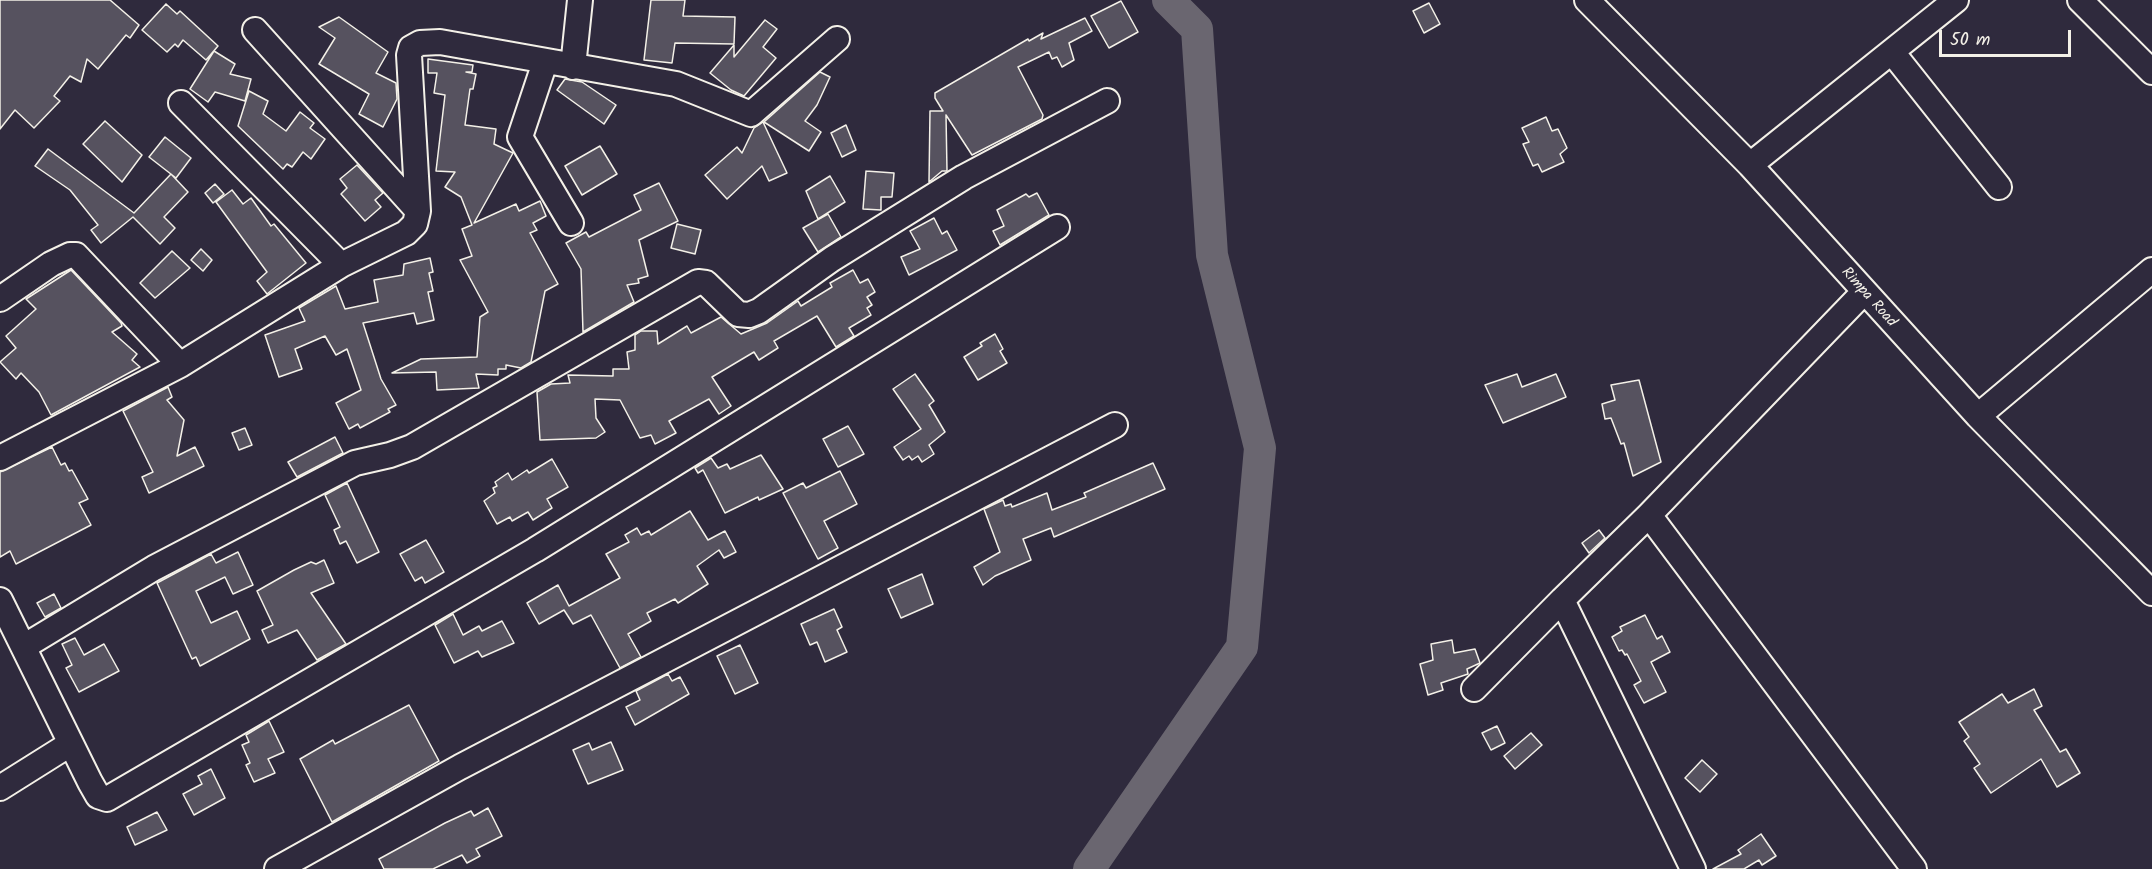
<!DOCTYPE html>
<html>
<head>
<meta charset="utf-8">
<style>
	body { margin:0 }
	#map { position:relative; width:2152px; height:869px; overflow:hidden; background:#2f2a3d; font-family:Kalam,sans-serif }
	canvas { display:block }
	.scale { position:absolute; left:1939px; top:30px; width:132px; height:27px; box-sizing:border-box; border:3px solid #f4f1e8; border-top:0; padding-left:8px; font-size:18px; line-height:21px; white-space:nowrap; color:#f4f1e8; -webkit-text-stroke:4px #2f2a3d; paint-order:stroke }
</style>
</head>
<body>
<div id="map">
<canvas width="2152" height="869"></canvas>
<div class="scale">50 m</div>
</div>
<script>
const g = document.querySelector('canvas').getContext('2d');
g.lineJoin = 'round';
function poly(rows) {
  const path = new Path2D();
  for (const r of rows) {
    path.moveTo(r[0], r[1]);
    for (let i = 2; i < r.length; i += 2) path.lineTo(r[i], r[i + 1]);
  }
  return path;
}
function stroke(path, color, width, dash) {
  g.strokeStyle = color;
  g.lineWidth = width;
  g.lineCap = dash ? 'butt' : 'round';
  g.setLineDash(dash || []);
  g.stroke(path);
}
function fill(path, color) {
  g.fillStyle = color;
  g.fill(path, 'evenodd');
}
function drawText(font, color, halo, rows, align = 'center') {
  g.font = font + ' Kalam,sans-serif';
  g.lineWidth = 5;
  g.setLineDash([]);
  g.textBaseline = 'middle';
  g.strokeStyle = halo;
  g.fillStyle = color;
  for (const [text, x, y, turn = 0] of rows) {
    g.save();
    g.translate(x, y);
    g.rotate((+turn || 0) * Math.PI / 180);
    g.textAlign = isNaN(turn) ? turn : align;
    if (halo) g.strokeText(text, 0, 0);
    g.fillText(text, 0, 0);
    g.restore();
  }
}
stroke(poly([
	[1089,869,1242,647,1260,448,1212,255,1197,29,1168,0]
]), '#6a6670', 32);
const building = poly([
	[0,0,110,0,139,25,130,38,126,35,98,69,87,59,81,82,70,76,54,96,60,101,34,128,15,110,0,129,0,0],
	[651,0,685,0,683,16,735,17,734,44,675,43,672,63,644,60,651,0],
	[1121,1,1138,32,1109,48,1091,16,1121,1],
	[1429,3,1440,24,1424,33,1413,11,1429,3],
	[166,4,177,14,180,11,218,46,206,60,183,40,178,47,175,44,167,52,142,30,166,4],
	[339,17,388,52,376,73,396,83,397,99,383,127,359,114,369,94,319,64,335,38,319,27,339,17],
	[1085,18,1092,31,1069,43,1074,60,1062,67,1057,57,1052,59,1049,52,1018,67,1043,115,1042,119,972,155,946,115,947,171,942,171,929,182,930,111,943,111,935,98,935,93,1028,39,1029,41,1043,33,1041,39,1085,18],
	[765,20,777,29,763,47,776,58,744,96,731,90,710,73,734,45,734,57,765,20],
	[214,51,235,64,230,74,251,79,245,101,215,92,208,102,190,89,214,51],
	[428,59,473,65,472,72,466,72,476,74,473,89,470,89,465,125,496,129,494,144,513,153,474,223,516,204,519,211,540,201,546,216,533,223,537,230,530,233,558,284,545,291,531,362,521,368,506,365,506,369,498,369,498,375,476,374,479,388,437,390,436,372,392,373,421,359,477,357,480,317,488,312,460,260,472,256,462,229,472,225,461,197,445,187,455,172,436,171,445,95,434,93,437,73,428,73,428,59],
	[820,72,830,77,817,105,805,121,821,132,809,151,764,122,820,72],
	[565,79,582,82,616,105,604,124,557,90,565,79],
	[249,91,268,101,263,114,286,131,300,112,314,123,310,128,325,139,311,159,303,152,292,167,287,164,283,169,238,126,249,91],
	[1546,117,1552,131,1558,129,1567,148,1560,154,1564,162,1542,172,1538,164,1533,166,1523,144,1529,142,1522,128,1546,117],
	[105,121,142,155,122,182,83,144,105,121],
	[763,122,787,173,769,181,762,166,727,199,705,175,737,147,742,153,754,128,763,122],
	[846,125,856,150,842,157,831,133,846,125],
	[165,137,191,158,176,178,149,157,165,137],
	[600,146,617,174,582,195,565,166,600,146],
	[48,149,134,213,171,174,188,192,164,217,175,228,160,244,133,217,101,243,91,230,98,225,70,190,35,166,48,149],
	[357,165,383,193,375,200,381,207,365,221,341,194,347,188,340,179,357,165],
	[866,171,894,173,892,197,881,197,881,210,863,209,866,171],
	[830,176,845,202,818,219,806,191,830,176],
	[659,183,678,221,639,240,648,276,638,279,639,283,627,285,634,302,583,332,581,269,566,243,586,232,589,237,641,210,634,195,659,183],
	[215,184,224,194,213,203,205,193,215,184],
	[232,190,243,204,251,198,271,226,274,224,306,263,267,294,257,281,267,272,216,202,232,190],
	[1037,193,1049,215,1000,245,993,231,1004,226,997,210,1026,194,1029,197,1037,193],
	[828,214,841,237,818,252,803,228,828,214],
	[934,218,942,234,947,231,957,250,909,275,901,257,920,249,910,231,934,218],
	[677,224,701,230,695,254,671,248,677,224],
	[201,249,212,260,203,271,191,260,201,249],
	[172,251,190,268,155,298,140,283,172,251],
	[430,258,433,272,429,273,433,291,428,292,434,320,417,324,414,313,363,323,381,379,396,405,388,409,390,412,360,428,358,424,349,429,336,403,361,390,347,349,336,355,325,336,295,349,302,369,279,377,265,335,305,321,299,308,336,286,345,309,378,302,374,280,403,275,404,264,430,258],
	[71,270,121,323,122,326,112,332,137,354,132,360,140,367,51,415,39,392,21,373,16,379,0,362,16,348,6,336,36,309,26,299,71,270],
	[853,270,860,283,868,279,875,292,867,297,872,305,867,308,871,315,849,328,854,336,836,347,817,316,774,341,778,348,759,360,754,352,712,377,731,406,719,414,709,399,669,421,676,433,655,444,651,435,640,438,620,400,595,399,596,418,605,432,596,438,540,440,537,392,551,384,570,383,568,375,613,376,613,369,629,369,627,352,635,350,635,335,641,331,657,331,658,344,687,326,691,333,721,317,741,334,767,323,798,301,801,306,832,287,830,283,853,270],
	[995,334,1003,349,1000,351,1007,363,978,380,964,357,982,346,980,343,995,334],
	[915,374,934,401,929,405,945,432,929,445,934,454,922,462,918,456,912,460,909,456,903,460,894,447,921,429,893,389,915,374],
	[1517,374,1522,387,1556,374,1566,397,1503,423,1485,385,1517,374],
	[1639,380,1661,462,1633,476,1624,443,1621,444,1611,418,1605,419,1602,404,1615,400,1611,385,1639,380],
	[168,387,172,397,167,400,184,420,177,456,195,447,204,466,149,493,142,477,153,472,123,411,168,387],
	[848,426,864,454,838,467,823,439,848,426],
	[245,428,252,445,239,450,232,433,245,428],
	[335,437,343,453,297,477,288,462,335,437],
	[52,447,61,465,65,463,69,471,72,470,88,499,79,503,91,525,16,564,10,551,0,557,0,472,52,447],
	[761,455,783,489,759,500,758,497,725,513,703,470,698,473,695,468,711,458,718,468,727,464,730,469,761,455],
	[552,459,568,487,547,499,552,508,533,520,528,512,512,521,510,517,497,524,484,501,495,493,493,488,497,486,495,482,508,473,512,480,527,470,529,473,552,459],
	[1153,463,1165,489,1054,537,1051,528,1023,539,1031,560,995,576,983,585,974,567,1000,552,984,509,1003,500,1005,506,1011,504,1012,507,1047,493,1052,510,1086,497,1084,493,1153,463],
	[840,471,857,504,824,521,838,548,818,559,783,493,803,483,806,488,840,471],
	[347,483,379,552,357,563,346,541,340,544,334,530,340,527,325,495,347,483],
	[690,511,708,540,725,531,736,552,724,558,719,550,697,566,708,584,678,603,675,599,647,613,651,621,628,634,641,657,620,668,591,615,573,624,564,610,539,624,527,603,558,585,569,606,620,578,606,554,629,542,625,535,637,528,641,535,649,531,651,535,690,511],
	[1599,530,1605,538,1589,553,1582,543,1599,530],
	[426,540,444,572,425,583,422,577,415,581,400,554,426,540],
	[238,552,253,585,233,594,225,577,196,591,211,623,237,611,250,639,200,666,196,657,192,659,157,583,211,554,216,563,238,552],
	[324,560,334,583,311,593,346,644,317,660,297,630,268,643,262,630,273,625,257,591,294,570,311,562,316,564,324,560],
	[922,574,933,604,901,618,888,589,922,574],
	[54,594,61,608,45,617,37,603,54,594],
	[834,609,842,627,837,630,847,652,825,662,817,642,810,645,801,624,834,609],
	[453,614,463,635,479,626,482,631,502,621,514,643,482,657,478,651,454,663,435,625,453,614],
	[1645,615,1657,639,1662,636,1670,652,1651,662,1666,692,1644,703,1634,685,1641,681,1627,654,1625,655,1622,650,1619,651,1612,637,1622,631,1620,627,1645,615],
	[75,638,84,655,104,644,119,671,79,692,66,668,72,665,62,644,75,638],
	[1452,640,1454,653,1475,649,1480,663,1467,669,1468,674,1441,683,1443,690,1428,695,1420,664,1433,660,1431,644,1452,640],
	[740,645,758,683,735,694,717,656,740,645],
	[668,674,672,681,680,677,689,694,635,725,626,707,640,700,636,691,668,674],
	[2034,689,2042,706,2034,710,2060,752,2066,749,2080,773,2057,787,2041,759,1991,793,1974,768,1980,764,1964,741,1969,737,1959,722,2002,694,2008,703,2034,689],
	[409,705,439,761,332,822,300,759,333,740,335,744,409,705],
	[269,721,284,752,268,759,275,773,254,782,246,765,250,763,242,745,249,742,246,735,269,721],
	[1497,726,1505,743,1491,750,1482,733,1497,726],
	[1531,733,1542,745,1515,769,1504,756,1531,733],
	[611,742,623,770,588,784,573,750,589,743,592,750,611,742],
	[1702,760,1717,774,1700,792,1685,778,1702,760],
	[211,769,225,798,194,815,183,794,202,784,198,776,211,769],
	[488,808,502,836,476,849,480,856,467,863,462,855,433,869,384,869,379,859,445,823,471,811,474,816,488,808],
	[157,812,167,830,135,845,127,827,157,812],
	[1761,834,1776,856,1762,865,1759,860,1744,869,1713,869,1741,854,1738,850,1761,834]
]);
fill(building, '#56525f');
stroke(building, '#f4f1e8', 1.5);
const minor = poly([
	[1587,0,1750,165,1978,416,2152,593],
	[2080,0,2152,72],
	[255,30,418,211],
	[1892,52,1999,187],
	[545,62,520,137,571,223],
	[573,67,580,0],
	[181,103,341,265],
	[1750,165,1956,0],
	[1863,293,1649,515,1914,869],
	[0,299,51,264,70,255,76,255,180,365],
	[1978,416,2152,270],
	[0,458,180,365,341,265,406,233,415,224,418,211,409,55,411,48,420,43,440,42,676,84,751,114,837,39],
	[1649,515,1562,600,1693,869],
	[0,600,90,782,98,796,107,799,535,550,1057,227],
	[25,646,154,568,355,463,390,455,412,447,698,282,706,283,738,314,749,315,759,311,832,259,964,177,1107,101],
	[1474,689,1562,600],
	[0,788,70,744],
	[277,869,460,767,1115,425]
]);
stroke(minor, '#f4f1e8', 28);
stroke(minor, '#2f2a3d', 24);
drawText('15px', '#f4f1e8', '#2f2a3d', [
	["Rimpa Road",1868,298,48]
]);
</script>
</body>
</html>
